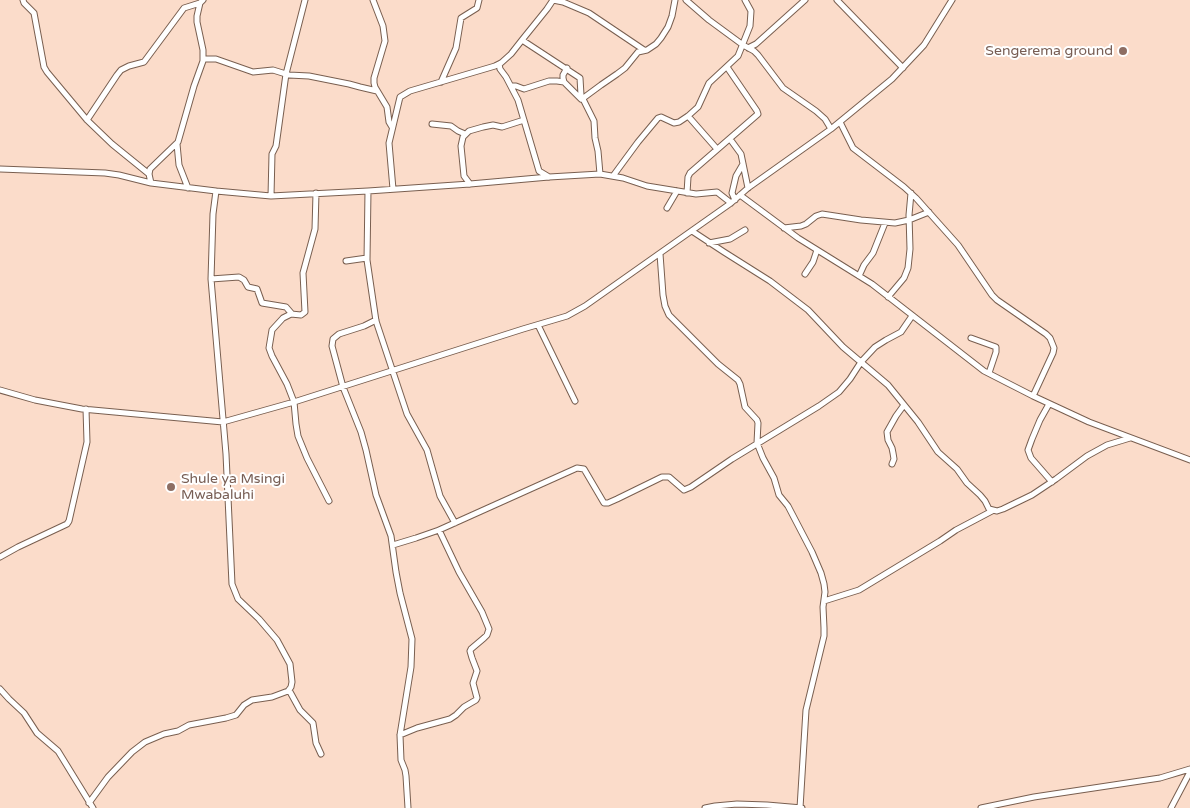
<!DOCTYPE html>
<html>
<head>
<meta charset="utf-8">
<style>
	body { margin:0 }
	canvas { display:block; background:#fbdcca }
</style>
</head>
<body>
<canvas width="1190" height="808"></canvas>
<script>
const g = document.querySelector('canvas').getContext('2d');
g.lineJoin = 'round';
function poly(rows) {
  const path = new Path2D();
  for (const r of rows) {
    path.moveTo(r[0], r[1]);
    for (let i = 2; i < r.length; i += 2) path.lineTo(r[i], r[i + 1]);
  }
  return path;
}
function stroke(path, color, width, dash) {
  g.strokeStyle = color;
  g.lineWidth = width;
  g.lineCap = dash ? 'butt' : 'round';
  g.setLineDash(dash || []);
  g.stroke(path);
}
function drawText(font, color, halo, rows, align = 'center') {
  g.font = font + ' "Varela Round",sans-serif';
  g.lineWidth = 4;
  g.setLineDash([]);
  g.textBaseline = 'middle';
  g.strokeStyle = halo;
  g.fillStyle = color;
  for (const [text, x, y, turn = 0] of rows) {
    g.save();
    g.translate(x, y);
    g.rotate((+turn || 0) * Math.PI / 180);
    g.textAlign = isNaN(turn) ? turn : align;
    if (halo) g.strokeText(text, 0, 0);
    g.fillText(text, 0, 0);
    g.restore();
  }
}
const minor = poly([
	[23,0,24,3,34,13,44,67,47,72,87,120,112,144,149,174],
	[373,0,383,26,385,41,374,78,374,83,375,87,387,107,389,122,392,127],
	[553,0,563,2,589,13,644,50],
	[686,0,709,20,743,45,754,51,758,55,783,88,816,111,825,119,831,129],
	[837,0,903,68],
	[522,40,580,78,581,95,594,121,595,138,598,151,600,174],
	[748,48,756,44,805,0],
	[204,59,216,59,253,72,273,70,289,75,309,76,349,84,360,87,377,91],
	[499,64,500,69,506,77,518,100,539,171,549,177],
	[567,68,563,75,563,78,564,82,581,99],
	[441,82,456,48,461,18,477,8,479,0],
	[511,86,516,86,524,89,549,81,557,81,564,82],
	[582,99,601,85,617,74,625,68,638,52,647,50,656,44,661,38,668,27,672,16,675,0],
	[688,116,717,149],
	[87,120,117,75,121,70,129,66,144,62,184,8,200,3,203,0],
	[840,122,853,148,904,187,916,198,958,245,992,295,997,300,1046,334,1050,338,1054,348,1053,353,1033,396],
	[432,124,451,126,458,131,465,134],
	[730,139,741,154,748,188],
	[177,144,179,165,188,188],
	[0,169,105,173,119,175,151,183,216,191,271,196,368,191,470,184,549,177,600,174,623,178,647,186,696,194,717,192,731,203],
	[613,176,638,142,658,118,661,117,674,123,679,122,688,116,698,107,709,83,738,56,750,26,751,11,745,0],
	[151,183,149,174,150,169,178,142,194,86,203,61,203,50,197,22,197,16,200,3],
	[470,184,464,176,461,146,463,137,469,131,483,127,493,125,502,127,524,120],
	[393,189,389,143,400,97,410,91,495,66,501,63,511,54,522,40,547,9,553,0],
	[368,191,367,260,376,321,407,414,427,450,440,496,455,523],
	[316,193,315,229,303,273,305,312,301,315,291,314,283,318,272,330,269,348,272,356,287,384,294,402,296,424,298,436,307,458,329,501],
	[687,193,688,177,690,173,758,114,757,111,727,67],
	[740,195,798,238,872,284,984,371,1033,396,1089,422,1190,460],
	[271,196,272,154,276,146,286,74,305,0],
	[735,200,732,193,736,176,743,164],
	[667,208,677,191],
	[784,228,801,226,806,224,816,216,822,214,861,220,895,223,909,220,929,212],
	[692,231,724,252,770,281,808,310,843,347,888,385,918,422,938,452,957,469,967,483,980,495,985,501,989,509,997,511,1003,509,1032,495,1056,479,1087,456,1107,445,1130,438],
	[709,243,730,239,745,230],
	[660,254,663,295,665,306,669,315,718,364,738,380,740,384,745,407,757,420,758,423,757,443,763,458,774,478,779,495,788,506,812,552,821,573,824,584,825,592,823,607,824,628,824,636,806,710,800,808],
	[346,261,367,258],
	[805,274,813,262,817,250],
	[859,276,864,265,873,253,885,223],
	[211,279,239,277,244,280,248,287,257,289,262,303,286,307,292,314],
	[888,297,904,278,908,268,910,249,909,215,911,193],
	[376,320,364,326,339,334,333,339,332,346,343,387,361,432,366,450,376,495,391,536,396,572,400,593,412,639,411,667,400,735,401,760,405,770,406,776,408,808],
	[538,325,575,401],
	[971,338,996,347,996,352,989,373],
	[0,390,35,400,61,405,82,409,223,422,294,402,523,329,567,316,585,306,731,203,748,188,831,129,892,79,924,45,952,0],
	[1049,404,1040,420,1032,439,1028,450,1031,458,1052,482],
	[892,464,894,459,893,453,892,448,888,440,887,432,896,416,904,405],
	[393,545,416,538,439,530,577,468,584,469,604,503,608,503,617,499,662,477,669,477,684,490,691,487,732,459,819,406,839,392,850,379,861,362,875,347,886,340,901,332,912,316],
	[0,557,18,547,67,524,69,521,87,442,86,409],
	[824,601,859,590,940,541,956,530,992,511],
	[0,689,9,699,24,713,37,733,58,751,93,808],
	[289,690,300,710,313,723,316,743,321,754],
	[400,735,417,728,450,719,456,715,464,707,476,700,477,698,473,683,477,671,472,658,470,651,471,649,484,638,487,635,489,629,482,612,459,572,439,530],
	[89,803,108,777,132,752,145,742,164,734,178,731,189,725,226,718,236,715,244,705,252,700,272,697,288,691,291,687,292,682,290,664,277,640,259,619,238,599,232,584,226,454,211,279,213,214,216,191],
	[705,808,715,806,737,804,767,805,802,808],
	[981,808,1034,797,1160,778,1190,769],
	[1171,808,1190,772]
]);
stroke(minor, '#795f50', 7);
stroke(minor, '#fff', 5);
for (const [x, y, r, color] of [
	[1123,51,5,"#8d6e63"],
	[171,487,5,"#8d6e63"]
]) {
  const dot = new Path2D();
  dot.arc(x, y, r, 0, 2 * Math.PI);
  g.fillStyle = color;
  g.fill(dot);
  stroke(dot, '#fff', 2);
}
drawText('14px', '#785e54', '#fff', [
	["Sengerema ground",1113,51],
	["Shule ya Msingi",181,479,"left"],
	["Mwabaluhi",181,495,"left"]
], 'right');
</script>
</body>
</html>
